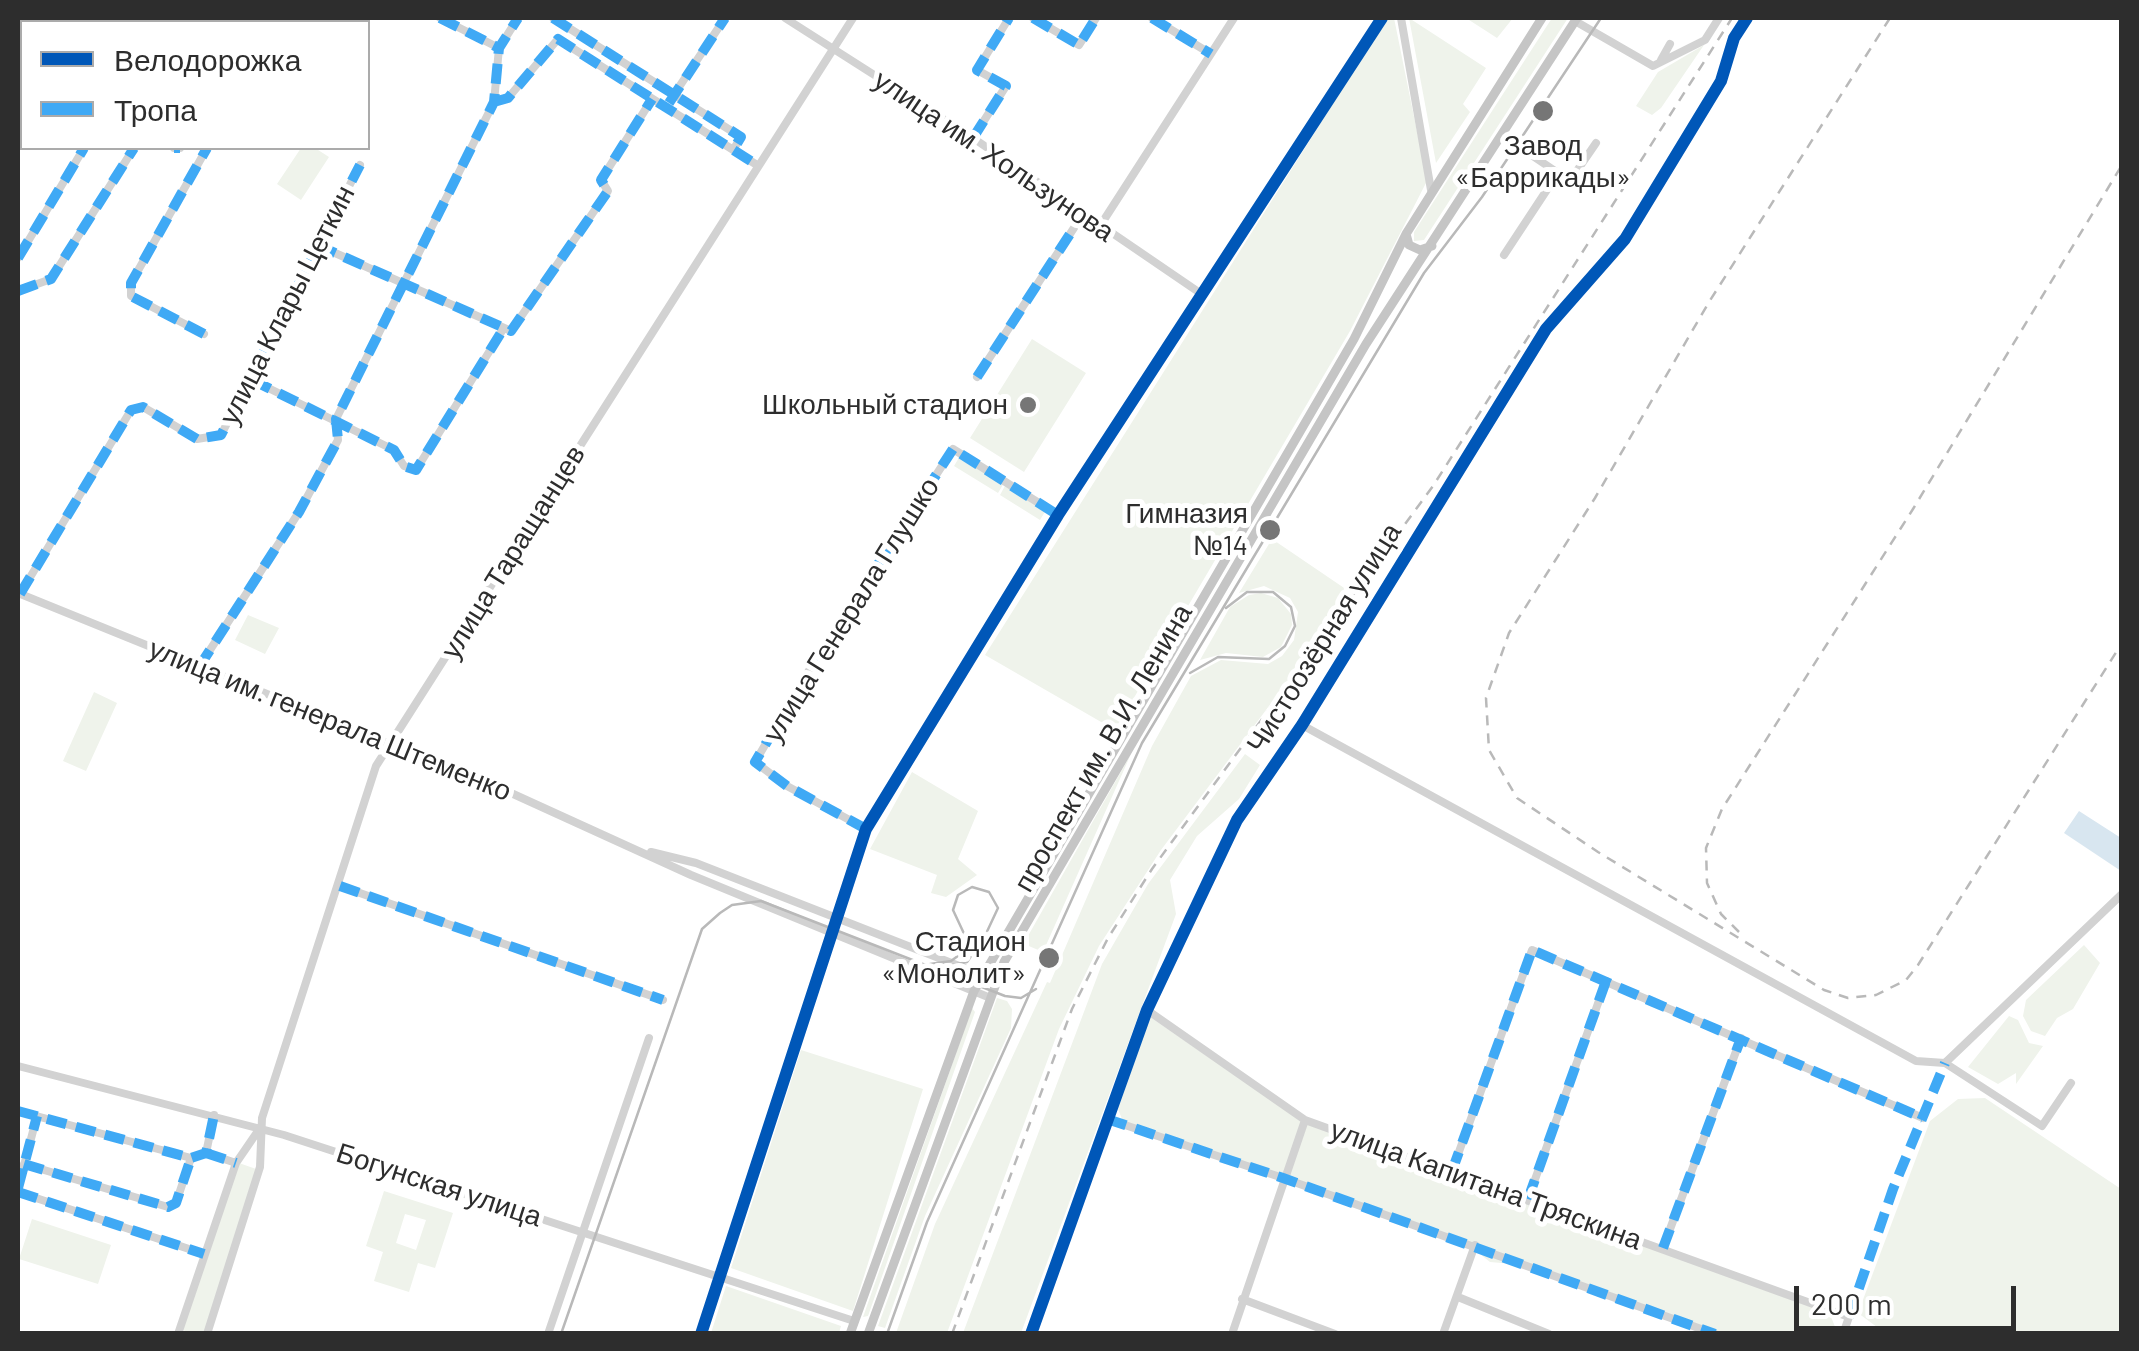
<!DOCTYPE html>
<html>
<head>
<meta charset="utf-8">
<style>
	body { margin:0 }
	#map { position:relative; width:2139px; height:1351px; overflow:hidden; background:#fff; font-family:Barlow,sans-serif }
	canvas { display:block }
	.frame { position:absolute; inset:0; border:20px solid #2d2d2d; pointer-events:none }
	.legend { position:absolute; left:20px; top:20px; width:350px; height:130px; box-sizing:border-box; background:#fff; border:2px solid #ababab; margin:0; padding:12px 18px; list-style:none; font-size:30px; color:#2d2d2d }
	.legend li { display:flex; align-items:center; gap:20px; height:50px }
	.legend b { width:50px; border:2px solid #ababab }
	.scale { position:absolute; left:1794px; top:1286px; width:222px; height:45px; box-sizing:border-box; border:5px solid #2d2d2d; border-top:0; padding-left:12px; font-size:30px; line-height:35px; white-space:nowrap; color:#2d2d2d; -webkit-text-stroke:8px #fff; paint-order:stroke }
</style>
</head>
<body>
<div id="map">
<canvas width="2139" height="1351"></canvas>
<div class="frame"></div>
<ul class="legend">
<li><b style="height:12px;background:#0057b8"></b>Велодорожка</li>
<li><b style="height:12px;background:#3fa9f5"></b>Тропа</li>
</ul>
<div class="scale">200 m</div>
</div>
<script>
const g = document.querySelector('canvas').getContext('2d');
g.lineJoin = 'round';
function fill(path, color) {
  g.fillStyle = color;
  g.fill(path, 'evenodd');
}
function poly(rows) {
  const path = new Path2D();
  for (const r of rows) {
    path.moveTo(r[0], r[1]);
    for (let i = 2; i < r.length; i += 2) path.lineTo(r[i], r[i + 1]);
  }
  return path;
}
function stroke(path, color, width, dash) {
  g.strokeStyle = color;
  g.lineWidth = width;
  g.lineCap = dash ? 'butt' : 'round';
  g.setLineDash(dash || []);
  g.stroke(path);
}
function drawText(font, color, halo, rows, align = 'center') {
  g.font = font + ' Barlow,sans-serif';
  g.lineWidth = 10;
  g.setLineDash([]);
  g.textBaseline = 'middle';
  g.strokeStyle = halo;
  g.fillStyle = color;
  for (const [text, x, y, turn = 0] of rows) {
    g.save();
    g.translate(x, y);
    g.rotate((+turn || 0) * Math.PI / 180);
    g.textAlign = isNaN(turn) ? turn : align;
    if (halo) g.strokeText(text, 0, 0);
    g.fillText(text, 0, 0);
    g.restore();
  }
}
fill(poly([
	[1387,18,1394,18,1427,181,1350,331,1115,730,985,655],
	[1409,18,1486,68,1463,104,1470,112,1436,163],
	[1466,18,1513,18,1497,38],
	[1552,18,1568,18,1424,240,1414,241,1414,232],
	[1704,45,1661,108,1652,115,1636,106,1658,72],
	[301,148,315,148,329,157,301,200,277,184],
	[1032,339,1086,373,1024,472,970,438],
	[960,456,1004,483,998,493,954,466],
	[1006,484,1046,510,1040,520,1000,495],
	[1272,539,1353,594,1161,850,1099,946,1059,1029,947,1333,896,1333,935,1224,1047,982,1050,983,1152,746,1191,676,1221,660,1268,664,1282,656,1294,640,1298,612,1290,598,1264,586,1239,593],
	[1261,593,1278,598,1291,614,1292,625,1281,647,1263,657,1226,653,1200,660,1230,607,1249,595],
	[248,615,279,628,265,654,235,640],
	[94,692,117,703,86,771,63,761],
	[1131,754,1043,952,1024,944,1024,943],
	[1245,754,1260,765,1239,799,1197,836,1170,880,1176,914,1021,1333,963,1333,1102,964,1148,884],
	[912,772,978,811,958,859,977,875,946,897,931,893,937,875,870,849],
	[2084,945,2100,963,2073,1009,2057,1018,2045,1036,2031,1031,2023,1016,2026,1000],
	[997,998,1007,1001,1012,1009,1011,1028,925,1216,885,1328,878,1326],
	[972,1008,975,1012,868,1316,863,1317],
	[2009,1016,2018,1020,2029,1043,2043,1046,2016,1084,2016,1073,1998,1084,1968,1067],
	[1150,1017,1305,1123,1829,1312,1838,1334,1722,1333,1535,1266,1490,1262,1475,1250,1124,1124,1118,1109],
	[801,1050,923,1089,853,1311,731,1268],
	[1985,1098,2121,1189,2121,1333,1885,1333,1858,1313,1930,1121,1958,1099],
	[239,1163,256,1169,204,1333,192,1333,182,1330],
	[384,1191,453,1213,435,1268,418,1263,409,1292,374,1281,383,1252,366,1246],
	[405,1214,426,1220,416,1250,396,1243],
	[32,1219,111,1245,98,1284,19,1259],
	[726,1286,841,1326,839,1333,711,1333]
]), '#eff3eb');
fill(poly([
	[2079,811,2121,838,2121,871,2064,833]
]), '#d8e6f0');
stroke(poly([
	[440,18,499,48],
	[553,18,741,137,733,150],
	[785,18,973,138,1203,295],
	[1033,18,1079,45,1096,18],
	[1152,18,1211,54],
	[1401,18,1431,190],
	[1575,21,1653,66,1705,40,1719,18],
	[52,22,55,18],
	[1661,60,1670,44],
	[18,81,22,73],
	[671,99,725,18],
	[494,102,508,98,558,39,757,165],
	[1503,136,1570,181,1596,143],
	[973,138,1006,86,977,70,1009,18],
	[174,148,180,148],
	[1100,226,1234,18],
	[317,245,511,331,608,191,601,180,652,99],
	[1504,255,1558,173],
	[18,258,84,148],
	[18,291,51,279,134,148],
	[204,334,131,296,131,283,207,148],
	[977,377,1083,214],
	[252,380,394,450,404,466,416,470,502,331],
	[18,593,511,793,691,875,988,997],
	[20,594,131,410,143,407,197,439,221,435,360,165],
	[199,667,299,512,338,440,336,419,494,102,499,48,518,18],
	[1302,725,1916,1061,1945,1063,2042,1126,2071,1083],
	[866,829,787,786,755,762,811,667,953,449,1058,515],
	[651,852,696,863,995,980],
	[340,886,663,1000],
	[1147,1010,1305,1120,1849,1317,1843,1334],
	[1945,1063,2122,894],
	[18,1066,284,1135,854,1321],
	[18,1111,191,1158,206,1153,214,1115],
	[1107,1119,1283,1178,1715,1334],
	[206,1153,236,1163],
	[24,1164,168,1207,176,1203,191,1158],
	[1452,1171,1532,950,1923,1118],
	[18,1188,37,1116],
	[18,1192,204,1254],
	[1528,1199,1606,981],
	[1663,1248,1741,1038],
	[1458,1297,1549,1334],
	[1242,1299,1335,1334],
	[178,1334,236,1163,260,1128],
	[207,1334,260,1167,262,1118,376,766,853,18],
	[548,1334,649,1038],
	[701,1334,866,829,1058,515,1382,18],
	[1031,1334,1147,1010,1237,820,1302,725,1546,329,1625,239,1721,81,1734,38,1747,18],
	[1232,1334,1305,1120],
	[1443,1334,1475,1245]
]), '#d2d2d2', 8);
stroke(poly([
	[1406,234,1409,245,1420,250,1432,246],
	[850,1334,974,991,1354,339,1406,234,1542,18],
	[868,1334,1004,962,1366,344,1577,18]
]), '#c5c5c5', 9);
stroke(poly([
	[72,22,75,18],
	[18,110,22,102]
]), '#bfbfbf', 11);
stroke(poly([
	[1190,673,1218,657,1269,659,1285,646,1295,626,1291,607,1273,592,1247,592,1226,608],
	[930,964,951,961,966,950,967,940,953,910,958,895,972,887,989,892,998,908,984,938,967,962,934,969],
	[561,1334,702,929,720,913,732,905,761,901,1005,996,1021,998,1036,989],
	[887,1334,927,1222,1142,743,1424,273,1482,197,1601,18]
]), '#b9b9b9', 2.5);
stroke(poly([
	[1890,18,1709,302,1595,498,1509,633,1486,698,1489,750,1517,798,1598,852,1824,990,1848,998,1876,995,1906,980,1918,965,2122,643],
	[1739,932,1721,914,1707,883,1706,848,1722,809,1913,509,2122,165],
	[952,1334,1072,1009,1108,938,1152,869,1433,486,1732,18]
]), '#b9b9b9', 2.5, [10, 8]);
stroke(poly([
	[440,18,499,48],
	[553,18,741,137,733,150],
	[1033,18,1079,45,1096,18],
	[1152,18,1211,54],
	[494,102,508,98,558,39,757,165],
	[669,103,725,18],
	[973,138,1006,86,977,70,1009,18],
	[174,148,180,148],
	[317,245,511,331,608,191,601,180,652,99],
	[18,258,84,148],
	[18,291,51,279,134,148],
	[204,334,131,296,131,283,207,148],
	[977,377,1083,214],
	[252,380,394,450,404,466,416,470,502,331],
	[20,594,131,410,143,407,197,439,221,435,360,165],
	[199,667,299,512,338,440,336,419,494,102,499,48,518,18],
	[866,829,787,786,755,762,811,667,953,449,1058,515],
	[340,886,663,1000],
	[18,1111,191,1158,206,1153,214,1115],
	[1107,1119,1283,1178,1715,1334],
	[206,1153,236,1163],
	[24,1164,168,1207,176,1203,191,1158],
	[1452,1171,1532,950,1923,1118],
	[18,1188,37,1116],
	[18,1192,204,1254],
	[1528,1199,1606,981],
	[1663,1248,1741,1038],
	[1849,1317,1893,1189,1945,1063]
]), '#3fa9f5', 10, [20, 10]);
stroke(poly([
	[701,1334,866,829,1058,515,1382,18],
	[1031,1334,1147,1010,1237,820,1302,725,1546,329,1625,239,1721,81,1734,38,1747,18]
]), '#0057b8', 12);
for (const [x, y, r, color] of [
	[1543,111,12,"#767676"],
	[1028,405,10,"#767676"],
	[1270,530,12,"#767676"],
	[1049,958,12,"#767676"]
]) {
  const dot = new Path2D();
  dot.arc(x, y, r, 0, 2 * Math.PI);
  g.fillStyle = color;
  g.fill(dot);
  stroke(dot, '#fff', 4);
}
drawText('28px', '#2d2d2d', '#fff', [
	["Завод",1543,146,"center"],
	["«Баррикады»",1543,178,"center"],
	["Школьный стадион",1008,405],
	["Гимназия",1248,514],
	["№14",1248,546],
	["Стадион",1026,942],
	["«Монолит»",1026,974]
], 'right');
drawText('28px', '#2d2d2d', '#fff', [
	["улица им. Хользунова",994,156,34],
	["улица Клары Цеткин",287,305,-63],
	["улица Таращанцев",513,552,-58],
	["улица Генерала Глушко",851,610,-58],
	["Чистоозёрная улица",1324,638,-58],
	["улица им. генерала Штеменко",330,720,22],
	["проспект им. В.И. Ленина",1103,748,-60],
	["Богунская улица",439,1185,18],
	["улица Капитана Тряскина",1486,1185,20]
]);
</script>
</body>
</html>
